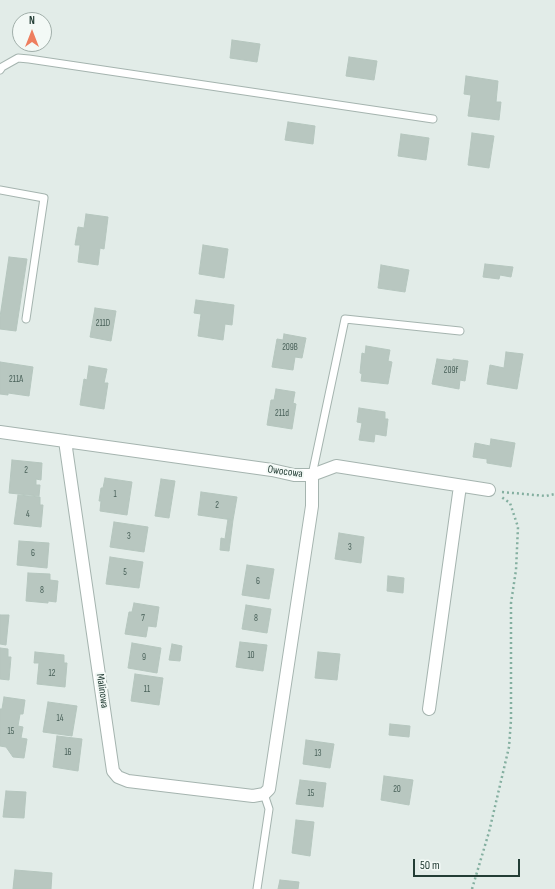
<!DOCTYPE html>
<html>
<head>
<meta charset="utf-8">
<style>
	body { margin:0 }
	#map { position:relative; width:555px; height:889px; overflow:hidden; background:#e2ece8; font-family:"Sofia Sans Condensed",sans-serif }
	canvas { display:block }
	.north { position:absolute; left:12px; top:12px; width:40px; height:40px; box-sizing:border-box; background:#f3f9f6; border:1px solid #a0aea9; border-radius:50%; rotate:0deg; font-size:11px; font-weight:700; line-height:16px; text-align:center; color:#233d35 }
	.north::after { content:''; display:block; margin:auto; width:14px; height:18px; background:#ee7e5f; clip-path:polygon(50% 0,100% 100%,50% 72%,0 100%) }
	.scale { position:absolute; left:413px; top:859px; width:107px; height:18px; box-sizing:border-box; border:2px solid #233d35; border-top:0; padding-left:5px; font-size:12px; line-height:14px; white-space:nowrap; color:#233d35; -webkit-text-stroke:3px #f3f9f6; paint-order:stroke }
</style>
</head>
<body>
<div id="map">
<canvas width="555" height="889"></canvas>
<div class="north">N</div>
<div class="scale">50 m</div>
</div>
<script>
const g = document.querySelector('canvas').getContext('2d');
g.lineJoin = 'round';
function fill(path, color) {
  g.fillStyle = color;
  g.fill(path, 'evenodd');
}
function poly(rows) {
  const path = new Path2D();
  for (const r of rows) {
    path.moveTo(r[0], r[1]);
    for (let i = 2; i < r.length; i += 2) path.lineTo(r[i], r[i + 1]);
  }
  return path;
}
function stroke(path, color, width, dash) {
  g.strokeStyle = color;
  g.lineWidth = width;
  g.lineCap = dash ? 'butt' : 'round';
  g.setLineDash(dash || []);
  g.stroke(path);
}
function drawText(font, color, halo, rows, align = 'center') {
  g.font = font + ' "Sofia Sans Condensed",sans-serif';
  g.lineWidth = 4;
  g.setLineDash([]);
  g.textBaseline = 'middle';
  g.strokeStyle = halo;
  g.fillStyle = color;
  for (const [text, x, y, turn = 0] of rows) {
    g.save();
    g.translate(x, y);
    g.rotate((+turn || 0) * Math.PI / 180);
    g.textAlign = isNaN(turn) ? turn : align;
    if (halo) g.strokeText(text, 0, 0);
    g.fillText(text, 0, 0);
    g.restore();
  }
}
const building = poly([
	[232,40,260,44,257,62,230,58,232,40],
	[349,57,377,61,374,80,346,76,349,57],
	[466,76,498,81,496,102,501,102,499,120,468,116,471,95,464,94,466,76],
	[288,122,315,126,313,144,285,140,288,122],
	[472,133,494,136,489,168,468,165,472,133],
	[401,134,429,138,426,160,398,156,401,134],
	[86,214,108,217,104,249,100,248,98,265,78,262,80,245,75,245,78,227,84,228,86,214],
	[203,245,228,249,224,278,199,274,203,245],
	[9,257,27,259,16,331,0,329,0,317,9,257],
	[485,264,513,267,511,277,500,275,499,279,483,277,485,264],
	[381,265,409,270,405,292,378,288,381,265],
	[196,300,234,305,232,325,225,324,223,340,198,336,201,314,194,313,196,300],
	[95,308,116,311,111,341,90,337,95,308],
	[284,334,306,338,302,358,295,357,293,370,272,367,277,339,283,340,284,334],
	[366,346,390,350,388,361,392,362,388,384,361,381,362,374,360,373,362,353,365,354,366,346],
	[506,352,523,354,517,389,487,384,490,365,504,368,506,352],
	[437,359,453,361,453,359,468,361,465,381,460,380,459,389,432,384,437,359],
	[0,362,33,367,29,396,8,393,8,395,0,394,0,362],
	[89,366,107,369,104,383,108,383,104,409,80,405,84,379,87,380,89,366],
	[276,389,295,392,293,403,296,404,292,429,267,425,271,400,274,400,276,389],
	[359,408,385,412,385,419,388,419,386,436,375,434,374,442,359,440,362,423,357,422,359,408],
	[491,439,515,443,511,467,487,463,487,459,473,457,475,443,490,446,491,439],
	[12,460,42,463,41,480,36,479,36,485,40,485,39,496,9,493,12,460],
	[105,478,132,482,127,515,100,511,101,501,99,501,101,488,103,488,105,478],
	[161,479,175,481,169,518,155,516,161,479],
	[201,492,237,497,233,520,198,515,201,492],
	[18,495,40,497,40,505,43,505,41,527,14,524,18,495],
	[228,519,233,520,229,551,220,550,221,538,225,539,228,519],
	[114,522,148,527,144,552,110,547,114,522],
	[339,533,364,537,361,563,335,559,339,533],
	[19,541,49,543,47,568,17,565,19,541],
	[110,557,143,562,139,588,106,584,110,557],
	[247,565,274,569,269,599,242,595,247,565],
	[28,573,50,574,50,580,58,581,56,602,48,601,48,603,26,601,28,573],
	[388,576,404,578,403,593,387,591,388,576],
	[134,603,159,607,156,627,148,626,146,637,125,634,129,612,132,612,134,603],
	[246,605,271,609,267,633,242,629,246,605],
	[0,615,9,615,6,645,0,644,0,615],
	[240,642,267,645,263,671,236,667,240,642],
	[132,643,161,648,157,673,128,668,132,643],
	[172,644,182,646,180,661,169,660,172,644],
	[0,648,8,649,8,657,11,657,9,680,0,679,0,648],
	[35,652,64,655,64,663,67,663,65,687,37,684,39,663,34,663,35,652],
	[318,652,340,654,337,680,315,678,318,652],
	[135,674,163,678,159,705,131,701,135,674],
	[4,697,25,700,23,714,20,714,18,726,23,727,21,738,27,739,24,758,13,757,6,747,0,746,0,709,2,709,4,697],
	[48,702,77,706,72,736,43,732,48,702],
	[390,724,410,726,409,737,389,735,390,724],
	[57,736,82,739,78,771,53,767,57,736],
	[306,740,334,744,330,768,303,764,306,740],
	[384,776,413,780,409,805,381,800,384,776],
	[300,780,326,783,323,807,296,804,300,780],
	[6,791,26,792,24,818,3,817,6,791],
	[296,820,314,822,310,856,292,853,296,820],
	[15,870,52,873,51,889,13,889,15,870],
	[280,880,299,882,298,889,278,889,280,880]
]);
fill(building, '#b8c7c0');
stroke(building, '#b5c6be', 1);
const service = poly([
	[0,70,2,67,18,58,29,59,433,119],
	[0,190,44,198,26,319],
	[312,475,345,319,460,331],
	[257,889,269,809,264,794]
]);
const minor = poly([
	[0,432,272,470,294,475,312,475,336,466,489,490],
	[65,441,113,771,118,777,128,781,253,796,264,794,269,789,312,506,312,475],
	[429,709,460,486]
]);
stroke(service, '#a5b4af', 9);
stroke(minor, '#a5b4af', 14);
stroke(poly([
	[502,492,546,496,555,494],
	[472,889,489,832,509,747,511,720,511,603,516,570,518,527,510,503,500,496]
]), '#84afa0', 2.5, [2, 3]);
stroke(service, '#fff', 7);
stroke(minor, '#fff', 12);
drawText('9px', '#486058', null, [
	["211D",103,324],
	["209B",290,348],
	["209f",451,371],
	["211A",16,380],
	["211d",282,414],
	["2",26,471],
	["1",115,495],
	["2",217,506],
	["4",28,515],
	["3",129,537],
	["3",350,548],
	["6",33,554],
	["5",125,573],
	["6",258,582],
	["8",42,591],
	["7",143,619],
	["8",256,619],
	["10",251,656],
	["9",144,658],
	["12",52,674],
	["11",147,690],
	["14",60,719],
	["15",11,732],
	["16",68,753],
	["13",318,754],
	["20",397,790],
	["15",311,794]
]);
drawText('11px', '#233d35', '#f3f9f6', [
	["Owocowa",285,472,8],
	["Malinowa",102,691,82]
]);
</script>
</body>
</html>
